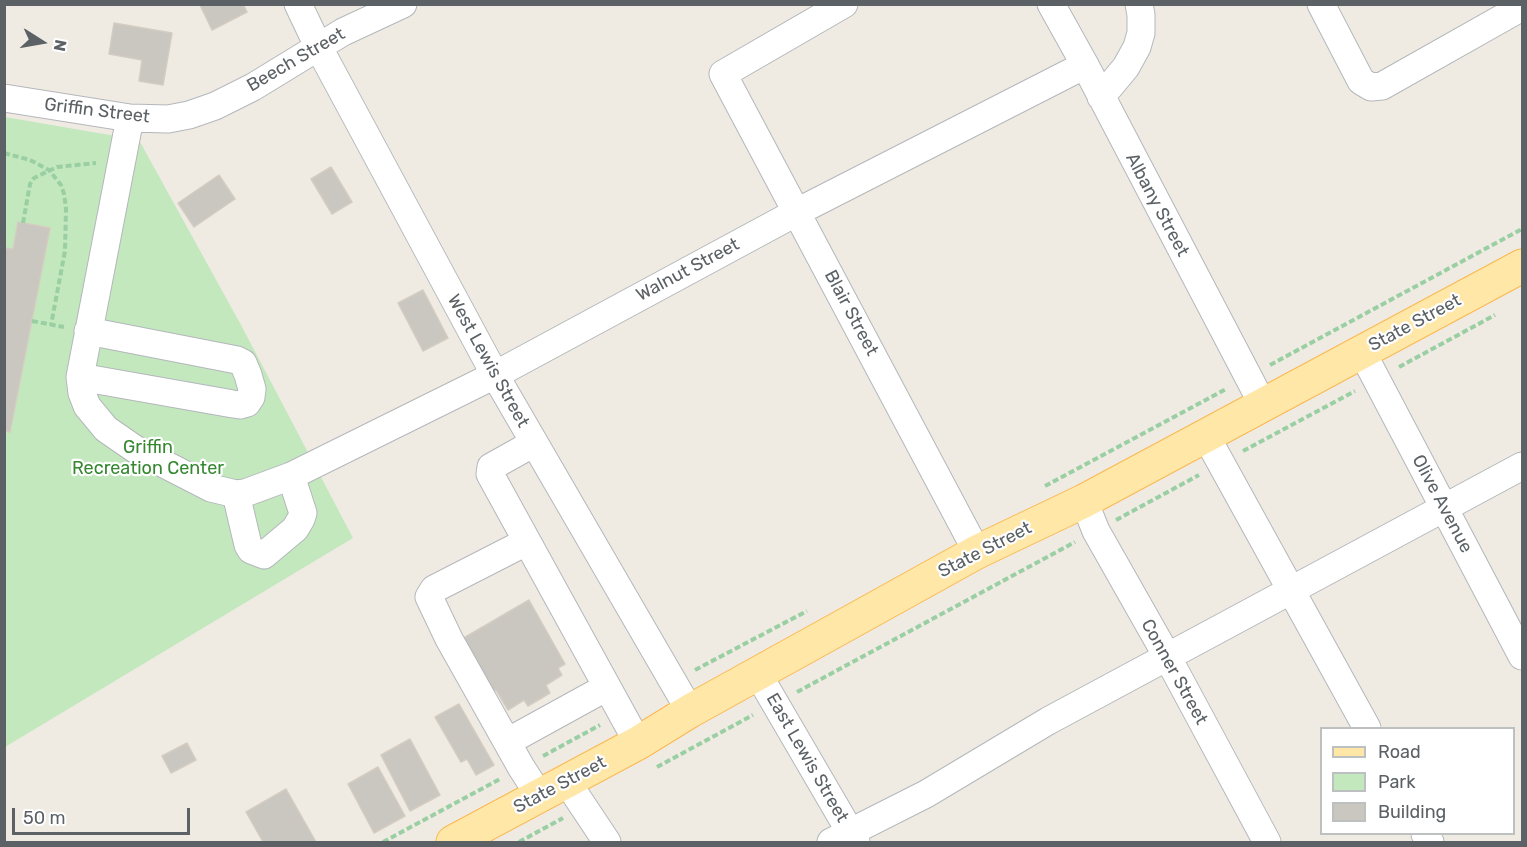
<!DOCTYPE html>
<html>
<head>
<meta charset="utf-8">
<style>
	body { margin:0 }
	#map { position:relative; width:1527px; height:847px; overflow:hidden; background:#efebe3; font-family:Rubik,sans-serif }
	canvas { display:block }
	.frame { position:absolute; inset:0; border:6px solid #5b6165; pointer-events:none }
	.legend { position:absolute; left:1320px; top:727px; width:195px; height:108px; box-sizing:border-box; background:#fff; border:2px solid #bdc0c1; margin:0; padding:8px 10px; list-style:none; font-size:18px; color:#5b6165 }
	.legend li { display:flex; align-items:center; gap:12px; height:30px }
	.legend b { width:30px; border:2px solid #bdc0c1 }
	.north { position:absolute; left:12px; top:12px; width:60px; height:60px; -webkit-text-stroke:4px #fff; paint-order:stroke; rotate:101deg; font-size:16px; font-weight:700; line-height:24px; text-align:center; color:#5b6165 }
	.north::after { content:''; display:block; margin:auto; width:21px; height:27px; background:#5b6165; clip-path:polygon(50% 0,100% 100%,50% 72%,0 100%) }
	.scale { position:absolute; left:12px; top:808px; width:178px; height:27px; box-sizing:border-box; border:3px solid #5b6165; border-top:0; padding-left:8px; font-size:18px; line-height:21px; white-space:nowrap; color:#5b6165; -webkit-text-stroke:4px #fff; paint-order:stroke }
</style>
</head>
<body>
<div id="map">
<canvas width="1527" height="847"></canvas>
<div class="frame"></div>
<ul class="legend">
<li><b style="height:8px;background:#ffe7a8"></b>Road</li>
<li><b style="height:16px;background:#c3e8be"></b>Park</li>
<li><b style="height:16px;background:#cac6c0"></b>Building</li>
</ul>
<div class="north">N</div>
<div class="scale">50 m</div>
</div>
<script>
const g = document.querySelector('canvas').getContext('2d');
g.lineJoin = 'round';
function fill(path, color) {
  g.fillStyle = color;
  g.fill(path, 'evenodd');
}
function poly(rows) {
  const path = new Path2D();
  for (const r of rows) {
    path.moveTo(r[0], r[1]);
    for (let i = 2; i < r.length; i += 2) path.lineTo(r[i], r[i + 1]);
  }
  return path;
}
function stroke(path, color, width, dash) {
  g.strokeStyle = color;
  g.lineWidth = width;
  g.lineCap = dash ? 'butt' : 'round';
  g.setLineDash(dash || []);
  g.stroke(path);
}
function drawText(font, color, halo, rows, align = 'center') {
  g.font = font + ' Rubik,sans-serif';
  g.lineWidth = 4.5;
  g.setLineDash([]);
  g.textBaseline = 'middle';
  g.strokeStyle = halo;
  g.fillStyle = color;
  for (const [text, x, y, turn = 0] of rows) {
    g.save();
    g.translate(x, y);
    g.rotate((+turn || 0) * Math.PI / 180);
    g.textAlign = isNaN(turn) ? turn : align;
    if (halo) g.strokeText(text, 0, 0);
    g.fillText(text, 0, 0);
    g.restore();
  }
}
fill(poly([
	[5,117,139,140,241,325,353,538,5,747]
]), '#c3e8be');
const building = poly([
	[243,4,247,12,212,30,200,5,243,4],
	[114,23,172,33,163,85,139,81,142,60,109,54,114,23],
	[331,167,352,202,332,214,311,179,331,167],
	[219,175,235,199,194,227,178,203,219,175],
	[18,222,50,228,10,432,4,431,4,248,13,249,18,222],
	[423,290,448,338,423,351,398,303,423,290],
	[529,600,565,664,558,668,562,675,546,685,550,693,528,706,524,700,508,710,496,690,492,692,462,639,529,600],
	[459,704,494,765,476,775,467,759,461,762,435,717,459,704],
	[410,739,440,795,410,811,381,755,410,739],
	[187,743,196,760,171,773,162,756,187,743],
	[378,767,405,816,374,833,348,784,378,767],
	[286,789,316,842,263,842,246,812,286,789]
]);
fill(building, '#cac6c0');
stroke(building, '#d4ccc1', 1.5);
const minor = poly([
	[298,4,318,46,495,375,690,711],
	[844,4,723,74,977,552],
	[1051,4,1085,65,1263,405],
	[1321,4,1361,81,1371,87,1382,86,1522,7],
	[1101,97,1126,67,1137,47,1141,33,1141,15,1139,4],
	[4,98,130,118,168,119,189,115,215,106,253,87,343,32,403,4],
	[130,118,80,377,82,393,87,406,106,429,135,449,211,488,236,494,245,493,291,476,495,375,797,212,1085,65],
	[1362,352,1522,656],
	[80,377,233,404,240,405,247,403,251,397,252,389,248,375,243,363,237,360,88,331],
	[1206,436,1367,728],
	[534,443,491,467,490,474,638,743],
	[236,494,248,545,251,550,264,555,295,529,301,519,303,513,291,476],
	[1084,501,1096,531,1168,658,1267,842],
	[526,542,434,589,429,597,449,639,521,767,539,795],
	[758,674,856,842],
	[507,742,607,687],
	[567,782,607,842],
	[1425,834,1430,842],
	[831,842,926,794,1048,721,1522,466]
]);
const major = poly([
	[453,842,638,743,690,711,977,552,1084,501,1522,266]
]);
stroke(minor, '#b4b7bb', 29);
stroke(major, '#fab851', 35);
stroke(poly([
	[4,153,30,160,49,170,61,185,64,194,66,208,65,251,51,325],
	[23,223,30,184,34,178,57,167,96,163],
	[32,321,64,327],
	[1270,365,1522,229],
	[1399,367,1495,315],
	[1243,451,1355,391],
	[1045,486,1226,389],
	[1116,520,1199,475],
	[695,670,807,611],
	[797,692,1075,542],
	[543,756,600,725],
	[657,767,753,715],
	[383,842,500,779],
	[519,842,563,818]
]), '#99cfa2', 4, [6, 3]);
stroke(minor, '#fff', 27);
stroke(major, '#ffe7a8', 33);
drawText('18px', '#5b6165', '#fff', [
	["Beech Street",296,60,-30],
	["Griffin Street",97,111,7],
	["Albany Street",1157,205,62],
	["Walnut Street",688,270,-28],
	["Blair Street",851,313,62],
	["State Street",1415,323,-28],
	["West Lewis Street",488,361,61],
	["Olive Avenue",1442,504,62],
	["State Street",985,550,-27],
	["Conner Street",1174,672,61],
	["East Lewis Street",807,758,60],
	["State Street",560,785,-28]
]);
drawText('18px', '#358730', '#fff', [
	["Griffin",148,448],
	["Recreation Center",148,469]
]);
</script>
</body>
</html>
